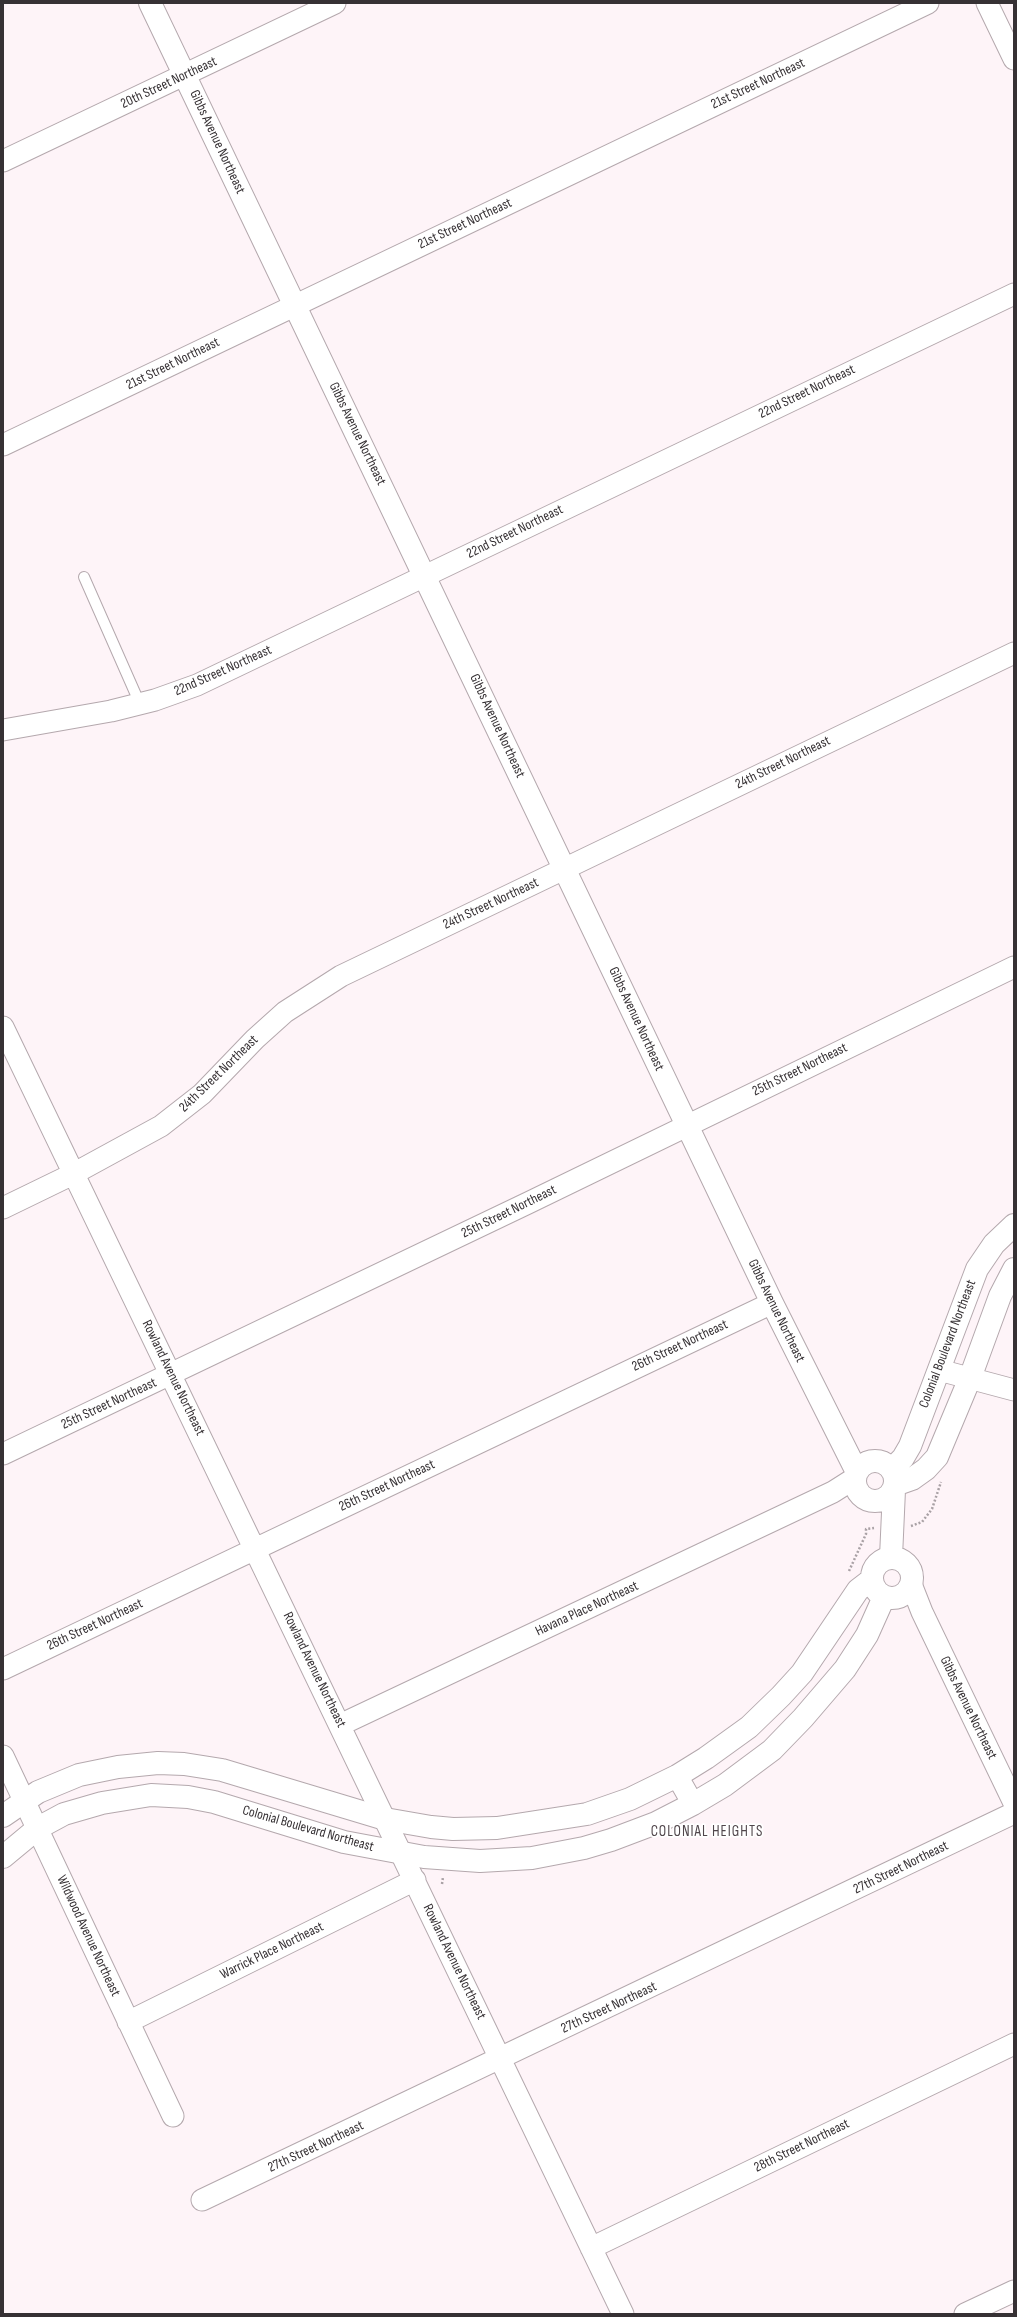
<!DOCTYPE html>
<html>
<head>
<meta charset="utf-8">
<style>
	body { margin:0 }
	#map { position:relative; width:1017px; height:2317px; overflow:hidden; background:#fef4f8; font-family:"Sofia Sans Condensed",sans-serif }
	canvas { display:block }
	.frame { position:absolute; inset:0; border:4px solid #363134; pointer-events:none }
</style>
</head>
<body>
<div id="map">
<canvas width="1017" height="2317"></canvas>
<div class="frame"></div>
</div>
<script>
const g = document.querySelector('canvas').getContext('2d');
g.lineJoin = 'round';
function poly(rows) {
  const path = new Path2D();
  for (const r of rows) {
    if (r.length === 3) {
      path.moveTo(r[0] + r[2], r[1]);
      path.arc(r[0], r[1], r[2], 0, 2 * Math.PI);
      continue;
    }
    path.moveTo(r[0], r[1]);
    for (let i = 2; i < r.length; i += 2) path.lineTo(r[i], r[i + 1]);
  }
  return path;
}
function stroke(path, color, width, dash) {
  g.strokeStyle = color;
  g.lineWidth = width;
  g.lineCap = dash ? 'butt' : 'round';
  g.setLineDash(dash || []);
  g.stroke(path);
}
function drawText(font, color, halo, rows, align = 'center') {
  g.font = font + ' "Sofia Sans Condensed",sans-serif';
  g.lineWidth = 3.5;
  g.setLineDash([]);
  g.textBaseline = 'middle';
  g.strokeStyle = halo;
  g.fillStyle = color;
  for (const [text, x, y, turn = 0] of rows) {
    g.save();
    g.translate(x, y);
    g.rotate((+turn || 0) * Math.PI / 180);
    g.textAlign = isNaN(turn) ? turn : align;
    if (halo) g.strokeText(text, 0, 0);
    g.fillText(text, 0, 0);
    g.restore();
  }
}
const lane = poly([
	[84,577,140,704]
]);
const street = poly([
	[987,3,1014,59],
	[3,161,335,3],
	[3,445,928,3],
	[3,730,111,711,155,700,197,685,1014,294],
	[3,1027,623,2314],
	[3,1208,73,1174,161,1126,202,1094,255,1039,285,1012,341,976,1014,653],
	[939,1370,1014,1390],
	[3,1454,528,1203,1014,967],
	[911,1584,922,1612,1014,1803],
	[3,1669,772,1303],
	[340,1725,833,1492,855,1478],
	[3,1756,173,2116],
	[677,1776,693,1804],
	[128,2022,415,1880],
	[202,2200,1014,1813],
	[591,2248,1014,2044],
	[965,2314,1014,2291]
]);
const secondary = poly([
	[150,3,772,1303,857,1472],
	[875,1481,20],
	[892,1469,903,1458,910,1446,977,1269,994,1244,1014,1225],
	[895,1485,912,1479,926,1469,937,1457,970,1378,1000,1296,1014,1269],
	[891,1557,894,1490],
	[892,1578,20],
	[3,1816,38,1792,79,1775,118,1767,158,1763,184,1764,222,1770,385,1819,431,1827,453,1829,497,1828,587,1814,630,1799,677,1776,706,1758,749,1727,781,1696,802,1673,858,1590,871,1580],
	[3,1857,38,1828,64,1814,102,1803,151,1795,188,1797,214,1802,344,1842,424,1857,480,1861,532,1858,584,1848,611,1840,656,1823,693,1804,725,1785,772,1750,803,1718,845,1669,867,1635,884,1597]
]);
stroke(lane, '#b4a8ad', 12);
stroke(street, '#b4a8ad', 23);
stroke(secondary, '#b4a8ad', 24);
stroke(poly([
	[911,1526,922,1522,932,1509,941,1482],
	[849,1571,866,1534,866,1529,874,1528],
	[442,1884,443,1877]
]), '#a9a1a5', 2.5, [2, 2]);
stroke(lane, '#fff', 10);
stroke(street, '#fff', 21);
stroke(secondary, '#fff', 22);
drawText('14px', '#363134', '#fff', [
	["20th Street Northeast",169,83,-25],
	["21st Street Northeast",758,84,-25],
	["Gibbs Avenue Northeast",217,142,65],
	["21st Street Northeast",465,224,-25],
	["21st Street Northeast",173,364,-26],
	["22nd Street Northeast",807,392,-26],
	["Gibbs Avenue Northeast",357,434,64],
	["22nd Street Northeast",515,532,-26],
	["22nd Street Northeast",223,671,-24],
	["Gibbs Avenue Northeast",497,726,65],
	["24th Street Northeast",783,763,-26],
	["24th Street Northeast",491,904,-25],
	["Gibbs Avenue Northeast",636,1019,65],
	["25th Street Northeast",800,1070,-26],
	["24th Street Northeast",219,1074,-44],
	["25th Street Northeast",509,1212,-26],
	["Gibbs Avenue Northeast",776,1311,64],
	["Colonial Boulevard Northeast",948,1344,-69],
	["26th Street Northeast",680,1346,-25],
	["Rowland Avenue Northeast",173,1378,64],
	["25th Street Northeast",109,1404,-25],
	["26th Street Northeast",387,1486,-25],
	["Havana Place Northeast",587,1609,-25],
	["26th Street Northeast",95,1625,-25],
	["Rowland Avenue Northeast",314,1670,64],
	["Gibbs Avenue Northeast",968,1708,64],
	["Colonial Boulevard Northeast",308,1829,16],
	["27th Street Northeast",901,1868,-26],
	["Wildwood Avenue Northeast",88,1936,65],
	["Warrick Place Northeast",272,1951,-26],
	["Rowland Avenue Northeast",454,1962,64],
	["27th Street Northeast",609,2008,-25],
	["28th Street Northeast",802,2146,-26],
	["27th Street Northeast",316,2147,-25]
]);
g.letterSpacing = '1px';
drawText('15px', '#50464b', '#fff', [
	["COLONIAL HEIGHTS",707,1832]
]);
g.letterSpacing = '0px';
</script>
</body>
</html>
